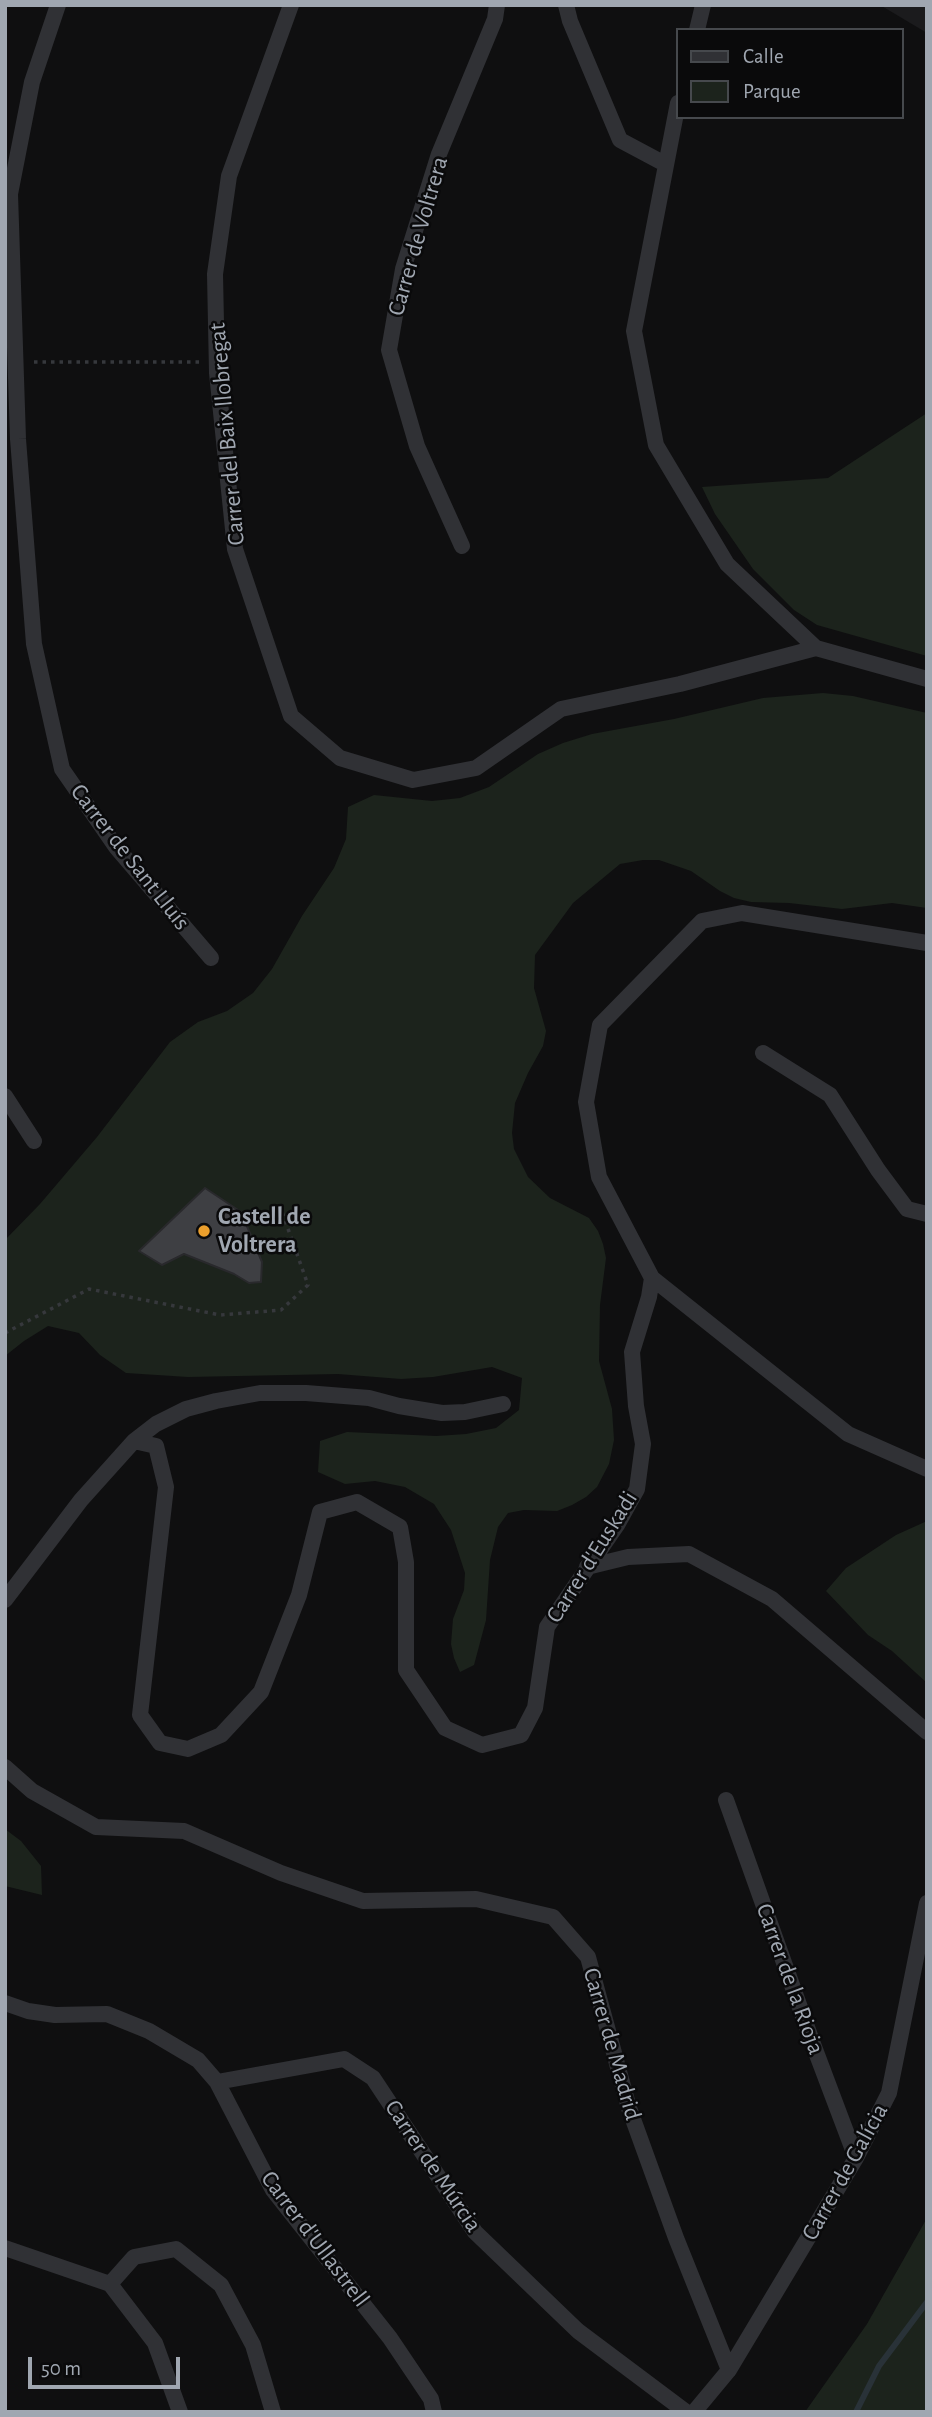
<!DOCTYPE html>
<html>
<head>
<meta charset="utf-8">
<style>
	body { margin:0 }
	#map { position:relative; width:932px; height:2417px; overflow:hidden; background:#0f0f10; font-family:"Alegreya Sans",sans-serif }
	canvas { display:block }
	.frame { position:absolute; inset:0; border:7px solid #a0a7b1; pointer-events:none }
	.legend { position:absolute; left:676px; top:28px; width:228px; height:91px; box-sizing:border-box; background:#0a0a0b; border:2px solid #46494d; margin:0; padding:9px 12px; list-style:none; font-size:21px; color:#a0a7b1 }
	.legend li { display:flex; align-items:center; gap:14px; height:35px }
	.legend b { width:35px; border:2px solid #46494d }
	.scale { position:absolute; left:28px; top:2357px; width:152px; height:32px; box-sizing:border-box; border:4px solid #a0a7b1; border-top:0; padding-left:9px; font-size:21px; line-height:24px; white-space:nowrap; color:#a0a7b1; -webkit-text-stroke:5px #0a0a0b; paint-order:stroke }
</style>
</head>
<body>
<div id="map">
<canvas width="932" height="2417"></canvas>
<div class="frame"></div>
<ul class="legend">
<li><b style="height:9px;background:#303135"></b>Calle</li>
<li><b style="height:19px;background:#1c231c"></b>Parque</li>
</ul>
<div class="scale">50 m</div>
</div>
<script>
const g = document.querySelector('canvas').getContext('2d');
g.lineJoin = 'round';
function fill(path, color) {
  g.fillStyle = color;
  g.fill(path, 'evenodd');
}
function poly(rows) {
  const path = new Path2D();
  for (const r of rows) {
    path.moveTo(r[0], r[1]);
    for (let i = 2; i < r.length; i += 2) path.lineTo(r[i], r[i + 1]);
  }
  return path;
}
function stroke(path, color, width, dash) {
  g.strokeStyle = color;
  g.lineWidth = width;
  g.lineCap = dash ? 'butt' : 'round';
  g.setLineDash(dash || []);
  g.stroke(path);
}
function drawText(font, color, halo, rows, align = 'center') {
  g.font = font + ' "Alegreya Sans",sans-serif';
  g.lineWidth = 5;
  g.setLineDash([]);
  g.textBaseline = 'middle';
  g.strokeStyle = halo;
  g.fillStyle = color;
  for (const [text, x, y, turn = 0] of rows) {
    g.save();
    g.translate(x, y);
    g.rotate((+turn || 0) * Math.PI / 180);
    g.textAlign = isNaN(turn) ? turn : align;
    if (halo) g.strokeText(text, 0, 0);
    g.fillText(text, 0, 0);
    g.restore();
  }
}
fill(poly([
	[880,5,927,5,927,33]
]), '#1b1b1d');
fill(poly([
	[927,413,927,656,817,625,794,610,753,569,715,514,702,487,828,478],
	[823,693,853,696,927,713,927,908,892,903,842,909,789,903,751,902,734,898,720,891,691,871,659,860,643,860,620,864,573,903,535,955,534,988,546,1031,543,1046,528,1073,515,1103,512,1133,514,1149,528,1177,550,1198,589,1218,598,1231,603,1244,606,1258,600,1305,599,1361,612,1409,614,1440,609,1464,597,1487,586,1497,572,1505,557,1511,524,1510,508,1513,498,1527,490,1560,486,1620,474,1665,460,1672,454,1658,451,1644,453,1619,464,1590,465,1573,451,1530,434,1504,405,1487,375,1481,345,1484,318,1472,320,1441,347,1432,436,1436,466,1434,496,1428,519,1410,522,1378,492,1367,433,1377,401,1379,338,1374,188,1377,126,1373,100,1355,79,1333,48,1326,24,1341,5,1356,5,1240,40,1204,97,1137,170,1042,198,1022,227,1011,253,993,272,969,302,916,334,868,346,839,348,807,374,795,432,801,460,798,489,787,538,754,563,743,592,734,674,719,763,698],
	[927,1521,927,1683,892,1651,868,1635,826,1591,846,1568,896,1535],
	[5,1829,21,1841,41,1866,42,1895,5,1886],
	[927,2218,927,2412,805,2412,867,2324]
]), '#1c231c');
stroke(poly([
	[856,2412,879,2366,927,2302]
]), '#293238', 6);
const building = poly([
	[205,1188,241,1212,262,1262,261,1282,249,1283,234,1274,184,1254,162,1265,139,1251,205,1188]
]);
fill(building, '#3e3f43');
stroke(building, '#29292c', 2);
stroke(poly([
	[34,362,201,362],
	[5,1333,89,1289,220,1315,281,1310,308,1285,281,1209]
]), '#36383c', 3.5, [3.5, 5]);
stroke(poly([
	[58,5,32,82,10,194,18,439,34,644,62,769,116,847,211,958],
	[291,5,229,176,215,274,217,373,235,549,291,716,340,758,413,780,476,768,561,709,680,684,816,648],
	[566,5,570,21,620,140,665,164],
	[697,30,703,5],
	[678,103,634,331,656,445,727,564,816,648,927,679],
	[462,546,417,446,389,350,403,269,439,154,495,19,497,5],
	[927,943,742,913,702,921,600,1025,586,1102,599,1177,652,1278,848,1434,927,1469],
	[763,1053,830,1095,878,1170,907,1209,927,1214],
	[5,1096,34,1141],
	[134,1441,156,1446,166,1487,140,1715,160,1743,188,1749,221,1735,261,1692,299,1595,320,1512,357,1502,400,1527,406,1562,406,1670,445,1728,482,1745,521,1735,535,1708,547,1627,617,1525,637,1489,643,1444,636,1406,632,1352,649,1297,652,1278],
	[587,1567,628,1557,689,1554,772,1599,927,1732],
	[5,1600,81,1500,134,1441,156,1424,186,1409,216,1401,260,1393,306,1393,369,1398,399,1406,442,1413,465,1412,503,1404],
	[5,1767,32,1791,96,1827,184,1831,281,1873,363,1901,476,1899,553,1917,588,1957,629,2108,676,2238,729,2370],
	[726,1800,813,2044,856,2158],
	[5,2003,28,2011,55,2015,107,2014,149,2031,198,2060,217,2082,273,2190,390,2338,431,2399,434,2412],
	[217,2082,344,2059,373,2078,475,2232,578,2331,686,2412],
	[5,2248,110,2284,155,2343,180,2412],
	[110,2284,134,2257,176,2249,221,2285,253,2345,273,2412],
	[694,2412,729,2370,856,2158,889,2093,927,1903]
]), '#303135', 16);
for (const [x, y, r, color] of [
	[204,1231,7,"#eb9f2d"]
]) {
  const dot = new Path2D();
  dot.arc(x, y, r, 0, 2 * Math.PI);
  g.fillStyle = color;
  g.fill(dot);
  stroke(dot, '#0a0a0b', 2.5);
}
drawText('24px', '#a0a7b1', '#0a0a0b', [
	["Carrer de Voltrera",418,236,-74],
	["Carrer del Baix llobregat",227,434,-95],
	["Carrer de Sant Lluís",130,857,52],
	["Carrer d'Euskadi",592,1557,-58],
	["Carrer de la Rioja",790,1979,70],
	["Carrer de Madrid",612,2044,74],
	["Carrer de Múrcia",433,2166,56],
	["Carrer de Galícia",845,2172,-61],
	["Carrer d'Ullastrell",315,2239,53]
]);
drawText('bold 24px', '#a0a7b1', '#0a0a0b', [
	["Castell de",218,1217],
	["Voltrera",218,1245]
], 'left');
</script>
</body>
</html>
